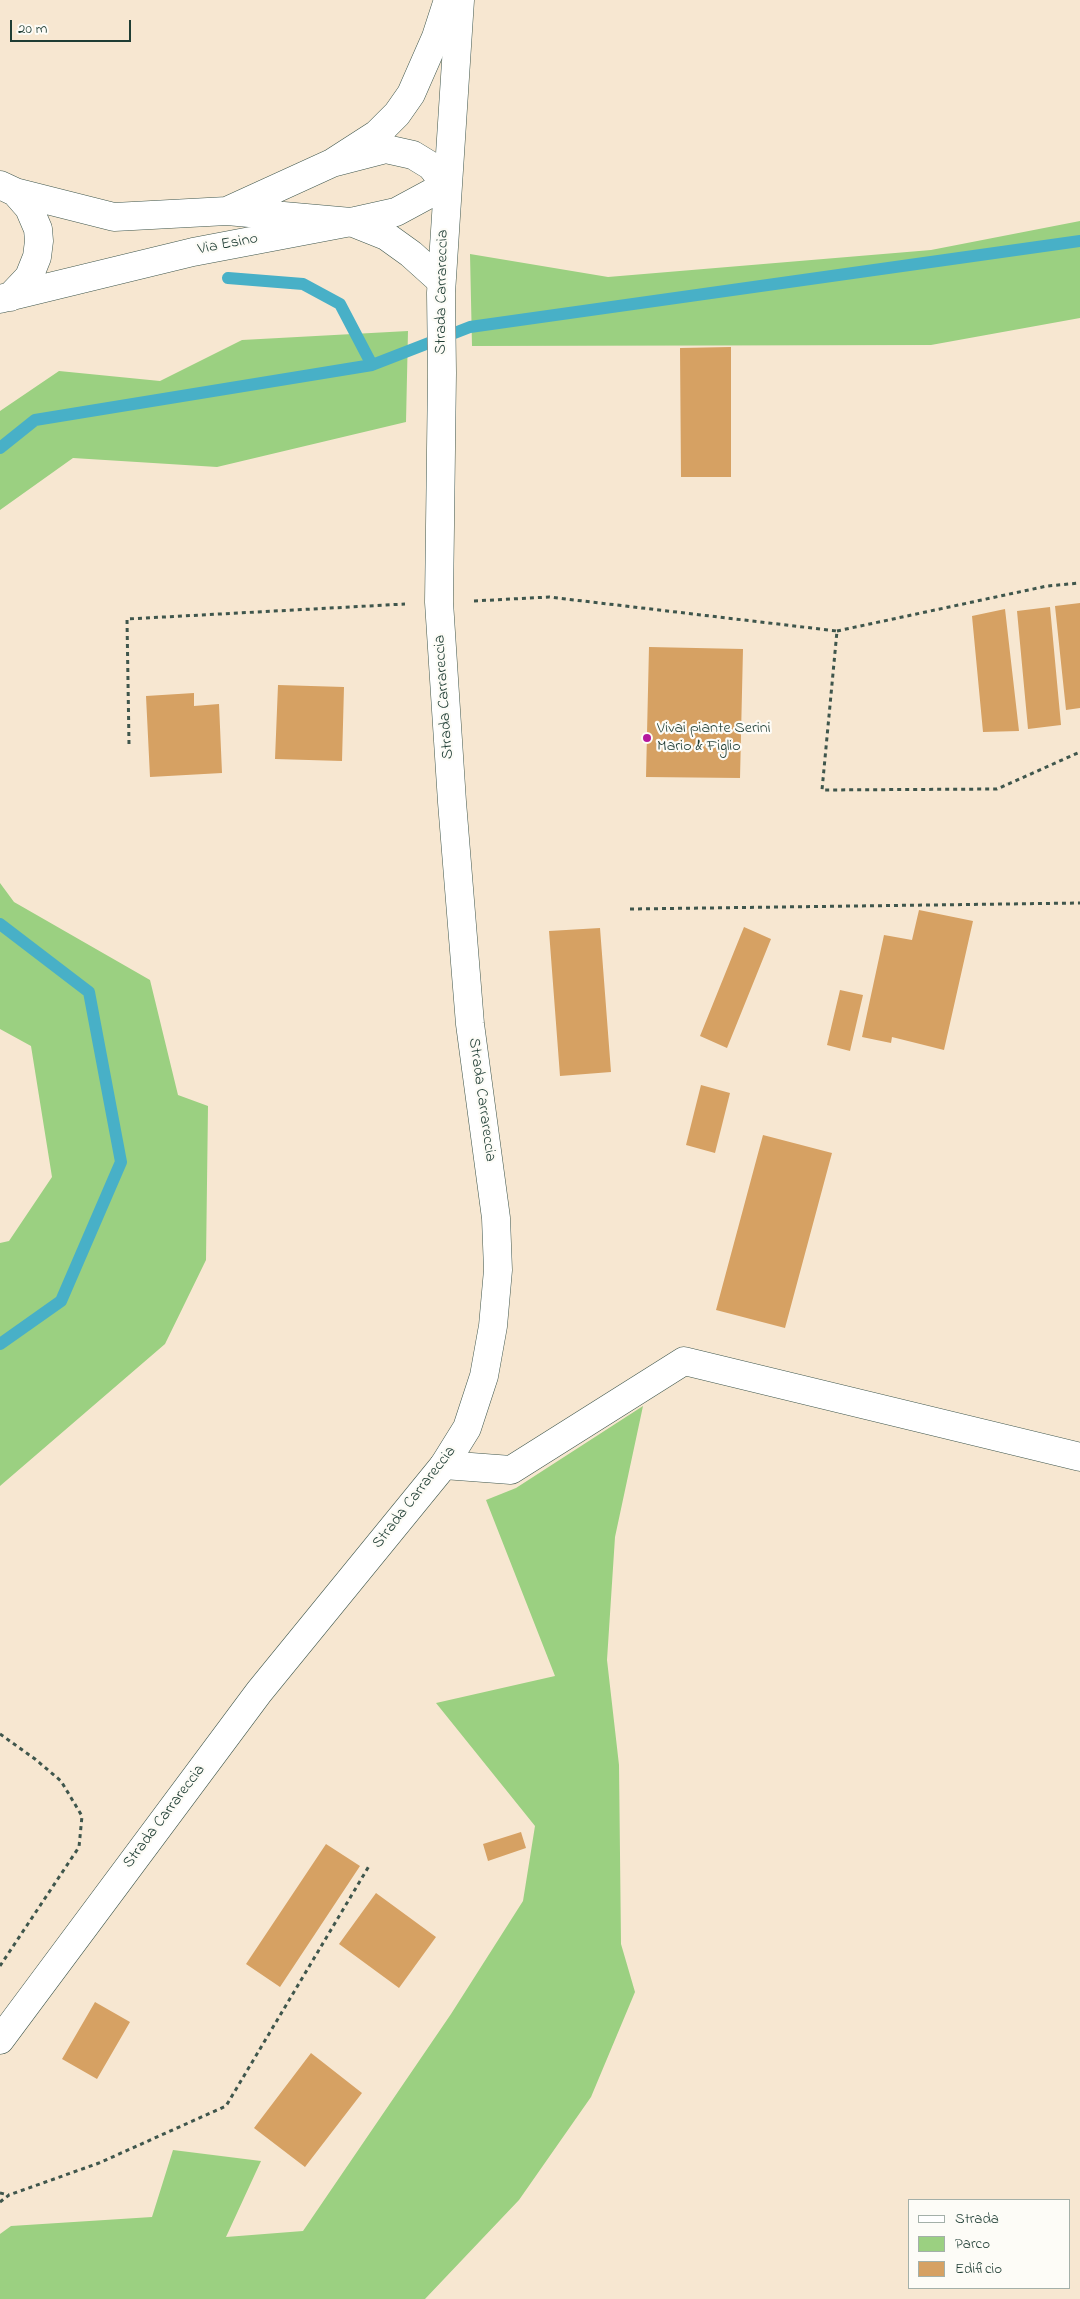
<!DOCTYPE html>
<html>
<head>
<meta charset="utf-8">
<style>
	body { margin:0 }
	#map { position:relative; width:1080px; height:2299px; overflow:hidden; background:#f7e7d1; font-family:"Indie Flower",sans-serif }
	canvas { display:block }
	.legend { position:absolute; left:908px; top:2199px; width:162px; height:90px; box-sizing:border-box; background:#fdfcf7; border:1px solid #a4b0a9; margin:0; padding:6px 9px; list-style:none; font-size:15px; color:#1f3d34 }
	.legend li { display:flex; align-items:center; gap:10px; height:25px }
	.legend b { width:25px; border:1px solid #a4b0a9 }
	.scale { position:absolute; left:10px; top:20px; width:121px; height:22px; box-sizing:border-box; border:2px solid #1f3d34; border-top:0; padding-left:6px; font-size:15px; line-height:18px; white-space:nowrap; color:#1f3d34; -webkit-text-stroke:4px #fdfcf7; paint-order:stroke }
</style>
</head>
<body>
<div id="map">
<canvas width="1080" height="2299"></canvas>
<ul class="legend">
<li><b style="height:6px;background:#fff"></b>Strada</li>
<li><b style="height:14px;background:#9bd081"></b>Parco</li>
<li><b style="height:14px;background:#d6a163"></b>Edificio</li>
</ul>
<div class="scale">20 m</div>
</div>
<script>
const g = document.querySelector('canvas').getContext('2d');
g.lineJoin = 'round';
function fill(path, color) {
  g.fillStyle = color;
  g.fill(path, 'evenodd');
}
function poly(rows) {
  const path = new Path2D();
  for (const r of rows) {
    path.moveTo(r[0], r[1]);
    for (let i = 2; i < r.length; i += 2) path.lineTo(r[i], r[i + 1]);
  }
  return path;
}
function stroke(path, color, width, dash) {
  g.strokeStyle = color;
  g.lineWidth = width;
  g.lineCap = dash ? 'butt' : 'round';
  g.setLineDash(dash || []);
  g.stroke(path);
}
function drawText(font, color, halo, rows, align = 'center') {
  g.font = font + ' "Indie Flower",sans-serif';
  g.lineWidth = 4.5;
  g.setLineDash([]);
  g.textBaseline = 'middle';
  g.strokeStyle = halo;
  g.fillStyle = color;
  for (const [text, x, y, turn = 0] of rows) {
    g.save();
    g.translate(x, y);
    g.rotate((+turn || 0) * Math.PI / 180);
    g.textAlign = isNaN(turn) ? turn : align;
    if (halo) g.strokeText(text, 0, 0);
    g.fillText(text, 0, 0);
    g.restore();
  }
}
fill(poly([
	[1080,221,1080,318,931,345,472,346,470,254,608,277,931,250],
	[408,331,406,422,217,467,73,458,0,510,0,411,59,371,160,381,242,340],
	[0,883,14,902,150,980,178,1095,208,1106,206,1260,165,1344,0,1486,0,1243,9,1241,52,1177,31,1046,0,1029],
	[643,1406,615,1537,607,1660,619,1765,621,1944,635,1992,591,2097,519,2200,425,2299,0,2299,0,2234,11,2226,152,2217,173,2150,261,2161,226,2237,303,2231,451,2014,523,1901,535,1826,436,1703,555,1676,486,1500,516,1488]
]), '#9bd081');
stroke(poly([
	[228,278,303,284,340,304,372,365],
	[0,448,35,420,372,365,470,327,1080,241],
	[0,924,89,992,121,1162,61,1301,0,1344]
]), '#48b0c7', 12);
fill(poly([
	[731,347,731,477,681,477,680,348],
	[1080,603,1080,708,1066,710,1055,606],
	[1050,607,1061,725,1028,729,1017,611],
	[1005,609,1019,731,983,732,972,616],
	[649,647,743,649,740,778,646,777],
	[278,685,344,687,342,761,275,759],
	[194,693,194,706,219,704,222,773,150,777,146,696],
	[919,910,973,921,944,1050,892,1037,891,1043,862,1037,884,935,912,940],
	[744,927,771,939,727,1048,700,1036],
	[600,928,611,1072,560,1076,549,931],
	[840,990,863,995,850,1051,827,1045],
	[701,1085,730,1093,715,1153,686,1145],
	[763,1135,832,1153,785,1328,716,1310],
	[521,1832,526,1848,488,1861,483,1844],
	[326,1844,360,1866,280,1987,246,1964],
	[376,1893,436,1937,399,1988,339,1944],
	[95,2002,130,2022,97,2079,62,2059],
	[311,2053,362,2093,305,2167,254,2128]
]), '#d6a163');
const minor = poly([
	[0,185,15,192,114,217,227,211,351,222,396,212,446,185,431,166,413,155,386,149,332,163],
	[229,210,332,163,377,134,397,114,411,94,436,37,448,0],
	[10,297,29,277,37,257,39,241,38,229,29,208,15,192],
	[0,299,193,252,351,222,386,236,411,254,441,281],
	[444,1465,511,1470,684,1361,1080,1457]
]);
const secondary = poly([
	[0,2040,259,1692,444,1465,467,1428,484,1376,493,1326,498,1270,496,1218,470,1024,452,802,439,602,442,373,441,293,460,0]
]);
stroke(minor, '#3f564c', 29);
stroke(secondary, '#3f564c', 29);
stroke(poly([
	[474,601,549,597,837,631,822,790,997,789,1080,752],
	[837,631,1047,586,1080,583],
	[129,744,127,619,405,604],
	[630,909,1080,903],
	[0,1734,35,1759,61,1781,82,1816,79,1847,0,1966],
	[0,2193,9,2195],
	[0,2202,9,2195,99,2163,226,2106,369,1866]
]), '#3f564c', 3, [4, 4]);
stroke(minor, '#fff', 28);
stroke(secondary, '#fff', 28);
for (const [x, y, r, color] of [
	[647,738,5,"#b5179e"]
]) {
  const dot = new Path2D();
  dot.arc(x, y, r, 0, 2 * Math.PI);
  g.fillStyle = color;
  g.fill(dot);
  stroke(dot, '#fdfcf7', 2);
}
drawText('16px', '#1f3d34', '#fdfcf7', [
	["Via Esino",228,245,-11],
	["Strada Carrareccia",443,292,-89],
	["Strada Carrareccia",445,697,-94],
	["Strada Carrareccia",481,1100,82],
	["Strada Carrareccia",415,1498,-52],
	["Strada Carrareccia",165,1817,-53]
]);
drawText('16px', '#1f3d34', '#fdfcf7', [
	["Vivai piante Serini",657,729],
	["Mario & Figlio",657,747]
], 'left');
</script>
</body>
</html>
